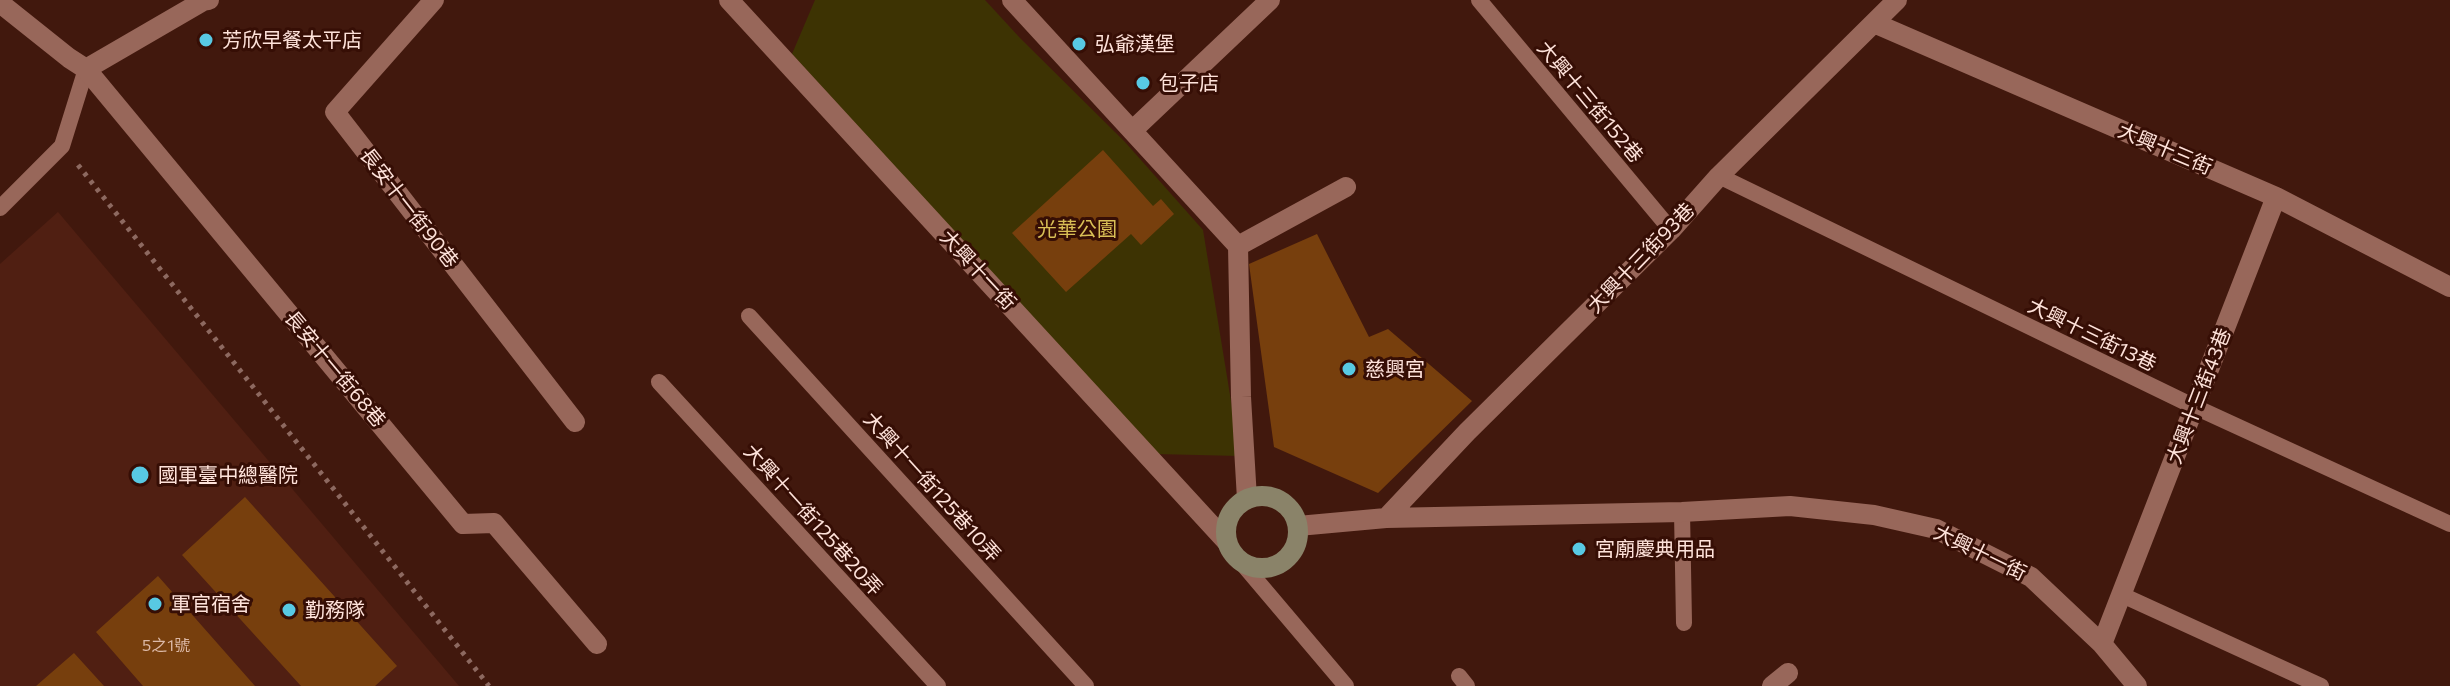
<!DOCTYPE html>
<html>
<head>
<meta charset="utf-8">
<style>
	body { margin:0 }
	canvas { display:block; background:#41180d }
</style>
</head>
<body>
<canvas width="2450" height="686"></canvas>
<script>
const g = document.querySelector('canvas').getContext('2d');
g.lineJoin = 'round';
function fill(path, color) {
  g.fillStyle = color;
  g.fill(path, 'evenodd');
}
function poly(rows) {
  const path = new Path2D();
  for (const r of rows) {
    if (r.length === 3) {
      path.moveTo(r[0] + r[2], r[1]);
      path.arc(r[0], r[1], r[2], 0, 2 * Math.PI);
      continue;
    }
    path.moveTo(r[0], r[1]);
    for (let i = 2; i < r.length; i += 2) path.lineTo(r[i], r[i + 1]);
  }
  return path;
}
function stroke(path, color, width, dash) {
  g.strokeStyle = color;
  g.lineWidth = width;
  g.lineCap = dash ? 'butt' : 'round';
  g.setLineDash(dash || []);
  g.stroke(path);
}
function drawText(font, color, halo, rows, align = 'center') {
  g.font = font + ' Commissioner,"Noto Sans TC",sans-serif';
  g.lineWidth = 6;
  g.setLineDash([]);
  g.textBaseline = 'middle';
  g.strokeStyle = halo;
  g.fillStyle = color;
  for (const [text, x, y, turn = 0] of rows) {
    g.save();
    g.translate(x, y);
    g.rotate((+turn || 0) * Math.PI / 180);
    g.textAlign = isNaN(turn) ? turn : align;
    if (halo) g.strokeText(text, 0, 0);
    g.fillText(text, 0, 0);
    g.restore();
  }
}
fill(poly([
	[58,212,459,686,0,686,0,264]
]), '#501f12');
fill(poly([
	[815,0,985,0,1020,38,1125,142,1203,230,1240,456,1156,454,792,54]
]), '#3d3303');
fill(poly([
	[1103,150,1153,206,1161,199,1174,214,1141,245,1131,234,1066,292,1012,233],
	[1317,234,1369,337,1388,329,1472,401,1378,493,1274,447,1249,264],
	[245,497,397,666,375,686,301,686,182,555],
	[158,576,255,686,143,686,96,632],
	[74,653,104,686,36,686]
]), '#773f0d');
stroke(poly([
	[78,165,489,686]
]), '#8d6960', 5, [4, 6]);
stroke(poly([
	[1479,0,1671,230],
	[1719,176,2195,407,2450,524],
	[0,208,62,146,86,69],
	[749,316,1086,686],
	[659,382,938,686],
	[1682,512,1684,623],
	[1241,562,1346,686],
	[2122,595,2321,686],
	[1459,676,1467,686]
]), '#98675a', 16);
stroke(poly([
	[434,0,335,112,575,422],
	[729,0,1226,541],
	[1012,0,1238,246,1241,397,1247,499],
	[0,3,69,58,86,69,203,1,209,0],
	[1874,23,2276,197,2450,287],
	[86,69,463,524,494,523,597,644],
	[1133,130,1270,0],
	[1238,246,1346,187],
	[1386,518,1467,432,1671,230,1719,176,1897,0],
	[1298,526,1386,518,1682,512,1790,506,1874,515,1936,529,2031,577,2102,644,2137,686],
	[2102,644,2276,197],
	[1772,686,1788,673]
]), '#98675a', 20);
stroke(poly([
	[1262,532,36]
]), '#8a8369', 20);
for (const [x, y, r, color] of [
	[206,40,8,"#58c9e3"],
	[1079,44,8,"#58c9e3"],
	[1143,83,8,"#58c9e3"],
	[1349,369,8,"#58c9e3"],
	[140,475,10,"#58c9e3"],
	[1579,549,8,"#58c9e3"],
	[155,604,8,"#58c9e3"],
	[289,610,8,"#58c9e3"]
]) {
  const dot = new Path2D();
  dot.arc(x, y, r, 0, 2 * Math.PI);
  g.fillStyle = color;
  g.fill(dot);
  stroke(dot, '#360e05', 3);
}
drawText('16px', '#dcb9a7', null, [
	["5之1號",166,646]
]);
drawText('20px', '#fee2da', '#360e05', [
	["芳欣早餐太平店",222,40],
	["弘爺漢堡",1095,44],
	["包子店",1159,83],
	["慈興宮",1365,369],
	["國軍臺中總醫院",158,475],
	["宮廟慶典用品",1595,549],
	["軍官宿舍",171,604],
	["勤務隊",305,610]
], 'left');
drawText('20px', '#fee2da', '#360e05', [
	["大興十三街152巷",1590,102,50],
	["大興十三街",2165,149,23],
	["長安十一街90巷",409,208,52],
	["大興十三街93巷",1641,258,-46],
	["大興十一街",978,270,47],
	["大興十三街13巷",2092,335,26],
	["長安十一街68巷",335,369,50],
	["大興十三街43巷",2199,396,-69],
	["大興十一街125巷10弄",932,487,48],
	["大興十一街125巷20弄",813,520,48],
	["大興十一街",1980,553,26]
]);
drawText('20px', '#d9bf56', '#360e05', [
	["光華公園",1077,229]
]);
</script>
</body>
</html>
